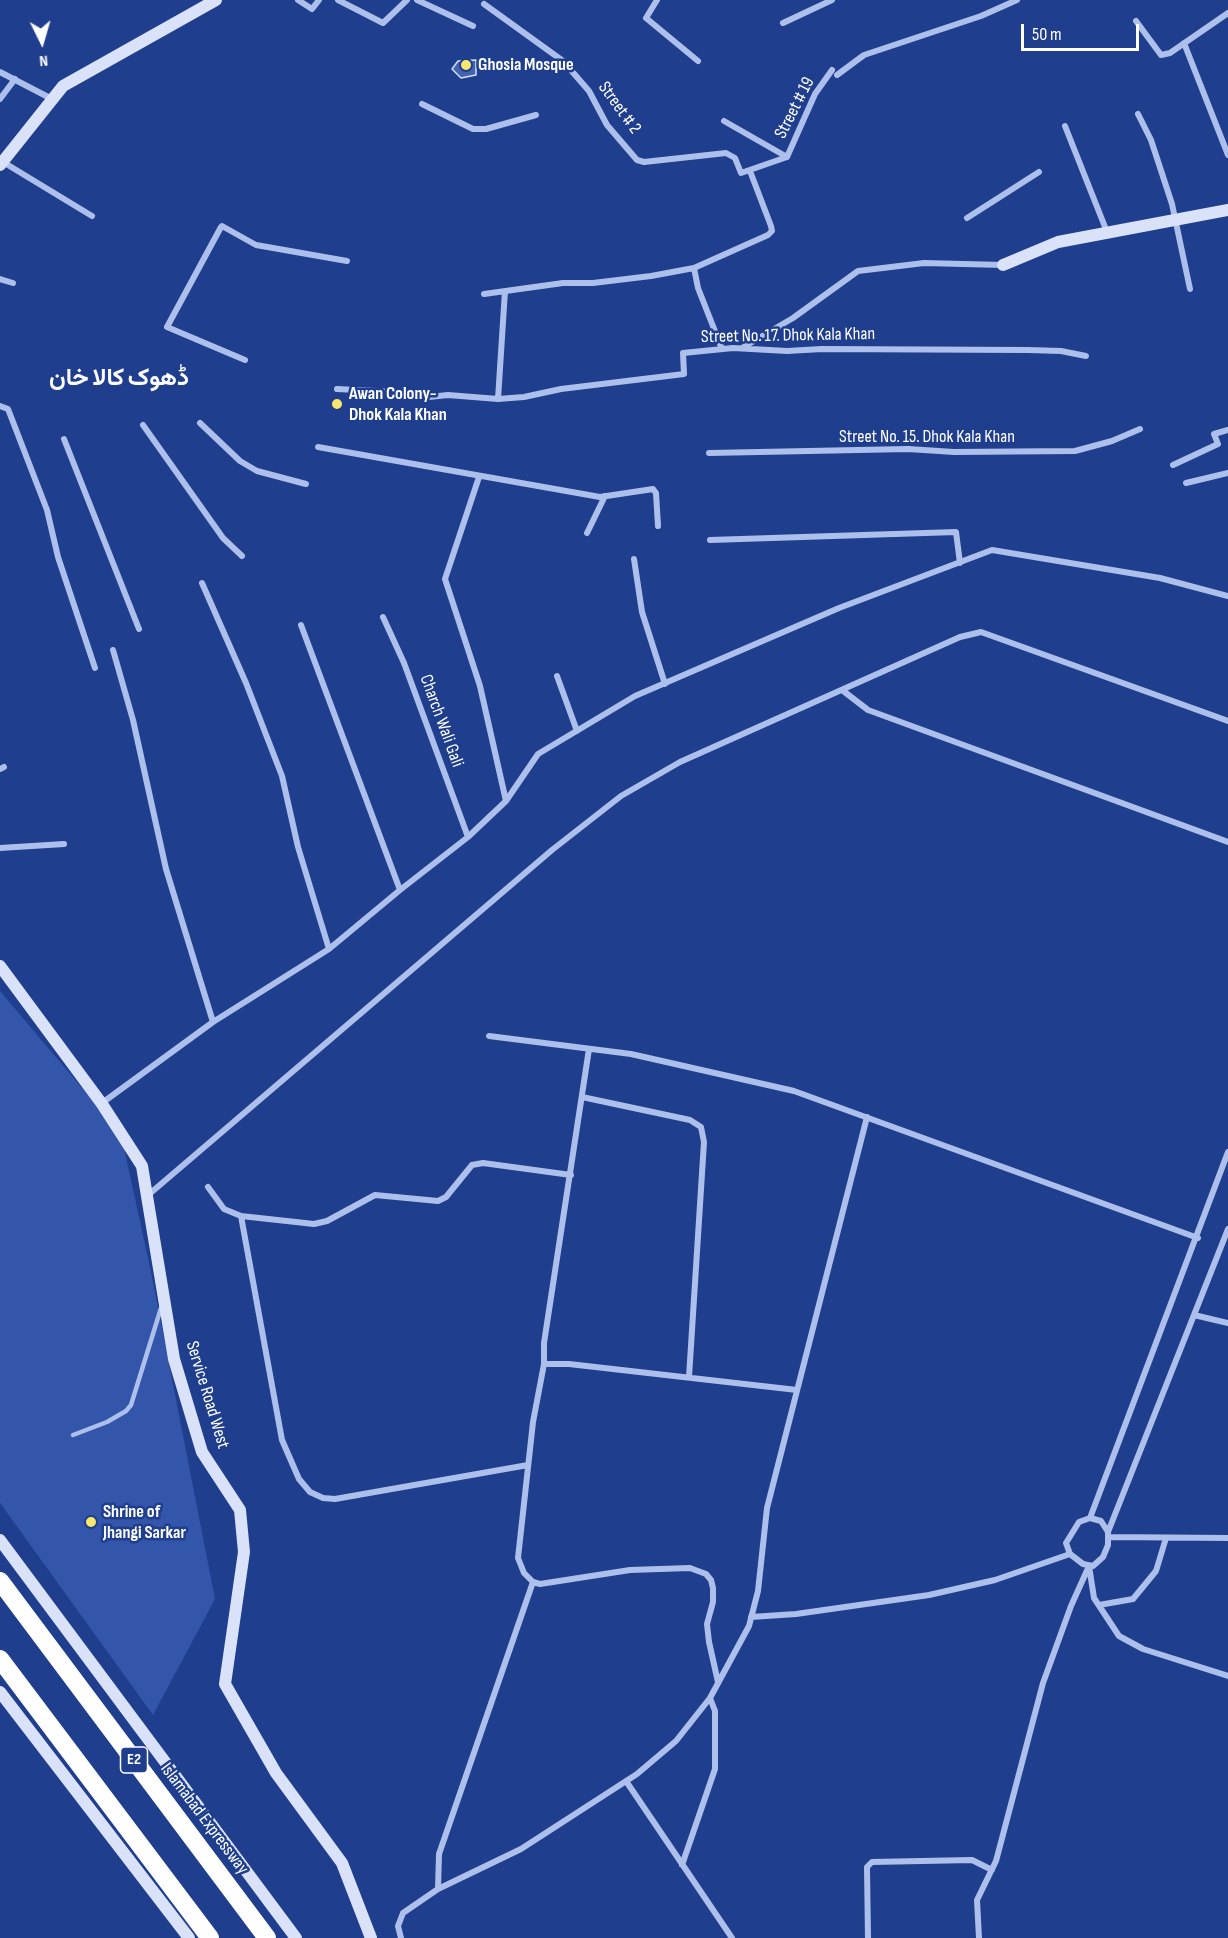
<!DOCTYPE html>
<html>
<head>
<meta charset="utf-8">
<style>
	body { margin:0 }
	#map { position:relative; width:1228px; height:1938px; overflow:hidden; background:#1f3e8d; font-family:"Sofia Sans Condensed",sans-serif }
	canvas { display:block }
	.north { position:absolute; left:12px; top:12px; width:60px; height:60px; -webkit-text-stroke:4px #1f3e8d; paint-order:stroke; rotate:175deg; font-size:16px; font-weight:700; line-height:24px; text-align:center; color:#fff }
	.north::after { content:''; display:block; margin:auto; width:21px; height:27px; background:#fff; clip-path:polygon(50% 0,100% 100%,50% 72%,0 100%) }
	.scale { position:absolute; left:1021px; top:24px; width:118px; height:27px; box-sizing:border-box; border:3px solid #fff; border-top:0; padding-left:8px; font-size:18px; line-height:21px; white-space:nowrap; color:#fff; -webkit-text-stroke:4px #1f3e8d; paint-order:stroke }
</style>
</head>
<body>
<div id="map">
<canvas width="1228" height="1938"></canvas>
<div class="north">N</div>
<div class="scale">50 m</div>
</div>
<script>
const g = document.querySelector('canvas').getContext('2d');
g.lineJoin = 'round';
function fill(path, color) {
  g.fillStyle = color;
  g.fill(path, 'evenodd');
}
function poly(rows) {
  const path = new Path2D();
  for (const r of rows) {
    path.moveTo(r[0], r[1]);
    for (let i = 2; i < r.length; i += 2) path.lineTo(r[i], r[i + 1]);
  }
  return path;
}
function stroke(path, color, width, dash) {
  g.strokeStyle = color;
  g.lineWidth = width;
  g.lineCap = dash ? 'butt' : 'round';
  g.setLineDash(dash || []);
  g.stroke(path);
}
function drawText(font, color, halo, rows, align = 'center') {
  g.font = font + ' "Sofia Sans Condensed",Vazirmatn,sans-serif';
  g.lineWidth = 5;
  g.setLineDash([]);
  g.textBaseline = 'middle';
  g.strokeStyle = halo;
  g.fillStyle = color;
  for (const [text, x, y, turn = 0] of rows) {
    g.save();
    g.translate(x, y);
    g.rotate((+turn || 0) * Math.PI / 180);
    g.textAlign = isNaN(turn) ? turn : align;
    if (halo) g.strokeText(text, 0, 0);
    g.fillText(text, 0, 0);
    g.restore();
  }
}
fill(poly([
	[0,991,121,1134,151,1272,215,1599,153,1715,0,1503]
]), '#3356aa');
const building = poly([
	[476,60,476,75,461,78,452,69,458,61,476,60]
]);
fill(building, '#4464b2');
stroke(building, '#d2def9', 1.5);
stroke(poly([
	[73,1435,107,1422,126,1411,131,1405,161,1308]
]), '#adc0ec', 4.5);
stroke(poly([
	[298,0,312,9,319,0],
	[338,0,383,23,407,0],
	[417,0,473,26],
	[657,0,646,18,698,61],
	[484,4,563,61,589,91,607,125,637,160,644,162,726,153,735,158,741,173,787,157,815,94,832,70],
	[1136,21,1161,55,1170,53,1228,13],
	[783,23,832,0],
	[1184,43,1228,155],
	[0,72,52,99],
	[837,75,864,55,981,16,1017,0],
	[0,99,15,79],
	[422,104,473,129,486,129,536,115],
	[1138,114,1151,140,1172,204,1190,289],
	[724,121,787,157],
	[1065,126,1107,232],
	[3,162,92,216],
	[967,218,1039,172],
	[694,268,698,288,722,349],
	[0,279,13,283],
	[484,294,563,283,593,283,651,276,694,268,768,235,772,231,771,226,750,171],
	[742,348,793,318,858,271,924,263,1003,265],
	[245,360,167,327,221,227,222,226,256,245,347,261],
	[337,389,417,393,429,397,448,395,498,399,524,397,561,389,684,374,683,353,733,348,787,351,822,349,1028,350,1061,351,1086,356],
	[498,399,505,291],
	[0,406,8,409,47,510,58,557,95,668],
	[200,423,240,461,257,471,306,484],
	[143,425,223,538,242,556],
	[64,439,139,629],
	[318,447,600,497,653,489,656,493,658,526],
	[709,453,908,449,954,452,1075,451,1112,441,1140,429],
	[1173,465,1218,444,1214,434,1228,430],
	[479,477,445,579,480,686,506,801],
	[1186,483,1228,473],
	[587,533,605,496],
	[710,540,956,532,960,563],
	[634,559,642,612,665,684],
	[202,583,246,683,282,776,298,847,329,949],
	[383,617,404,663,468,837],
	[301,625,400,890],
	[113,650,133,720,166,869,213,1022],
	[557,676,577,731],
	[842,690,868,710,1228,842],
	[0,769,4,767],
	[0,848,64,844],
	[489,1036,631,1054,794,1091,1198,1238],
	[582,1097,690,1120,701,1127,704,1142,689,1377],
	[102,1103,213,1022,329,949,400,890,468,837,506,801,538,754,635,696,839,608,992,550,1160,578,1228,596],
	[208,1187,224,1209,241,1216,314,1224,327,1221,375,1195,438,1201,446,1197,472,1165,483,1163,571,1175],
	[147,1196,552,850,621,796,680,762,960,637,981,632,1228,721],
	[241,1216,282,1440,299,1479,310,1492,323,1498,335,1499,528,1465],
	[1194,1315,1228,1323],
	[544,1364,544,1343,589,1049],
	[1090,1518,1228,1152],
	[1090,1518,1101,1521,1108,1532,1108,1545,1103,1557,1093,1566,1083,1564,1070,1554,1066,1543,1079,1522,1090,1518],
	[1108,1532,1228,1229],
	[1108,1537,1228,1538],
	[1089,1566,1094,1598,1119,1636,1143,1649,1228,1676],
	[1099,1605,1133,1599,1156,1571,1166,1538],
	[751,1617,796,1614,929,1595,995,1580,1070,1554],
	[718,1682,709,1642,707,1624,713,1602,713,1588,711,1580,706,1574,690,1568,630,1570,540,1584,533,1582,524,1573,518,1558,533,1422,544,1364,569,1364,797,1390],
	[626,1781,732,1938],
	[682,1865,715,1769,715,1711,710,1698],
	[438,1889,439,1854,533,1582],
	[401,1938,398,1926,403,1913,438,1889,521,1849,637,1774,676,1741,710,1698,749,1626,758,1591,767,1508,867,1117],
	[868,1938,867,1867,872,1862,972,1860,992,1870],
	[979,1938,977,1900,996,1861,1043,1683,1071,1606,1089,1566]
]), '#adc0ec', 6);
stroke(poly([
	[0,165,63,86,216,0],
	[1003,265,1058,242,1228,210],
	[0,966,102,1104,142,1166,174,1359,202,1452,240,1510,244,1552,225,1684,276,1773,342,1863,371,1938],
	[0,1540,296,1938],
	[0,1692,189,1938]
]), '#d9e2f9', 12);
stroke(poly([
	[0,1581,267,1938],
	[0,1659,210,1938]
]), '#fff', 18);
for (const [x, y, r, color] of [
	[466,65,6,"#fae76d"],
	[337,404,6,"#fae76d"],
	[91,1522,6,"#fae76d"]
]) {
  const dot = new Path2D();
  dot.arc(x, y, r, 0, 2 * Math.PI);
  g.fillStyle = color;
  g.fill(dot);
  stroke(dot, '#1f3e8d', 2);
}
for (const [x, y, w] of [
	[134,1760,27]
]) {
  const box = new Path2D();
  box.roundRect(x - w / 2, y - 13, w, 26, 4.5);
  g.fillStyle = '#1f3e8d';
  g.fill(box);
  stroke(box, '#fff', 1.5);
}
drawText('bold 16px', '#fff', null, [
	["E2",134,1760]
]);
drawText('bold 18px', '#fff', '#1f3e8d', [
	["Ghosia Mosque",478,65],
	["Awan Colony-",349,394],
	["Dhok Kala Khan",349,415],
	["Shrine of",103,1512],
	["Jhangi Sarkar",103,1533]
], 'left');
drawText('18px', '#fff', '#1f3e8d', [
	["Street # 2",619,108,54],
	["Street # 19",795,108,-63],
	["Street No. 17. Dhok Kala Khan",788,336,-1],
	["Street No. 15. Dhok Kala Khan",927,437],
	["Charch Wali Gali",441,721,70],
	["Service Road West",207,1395,73],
	["Islamabad Expressway",204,1819,53]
]);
drawText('bold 24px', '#fff', '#1f3e8d', [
	["ڈھوک کالا خان",119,379]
]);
</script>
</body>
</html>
